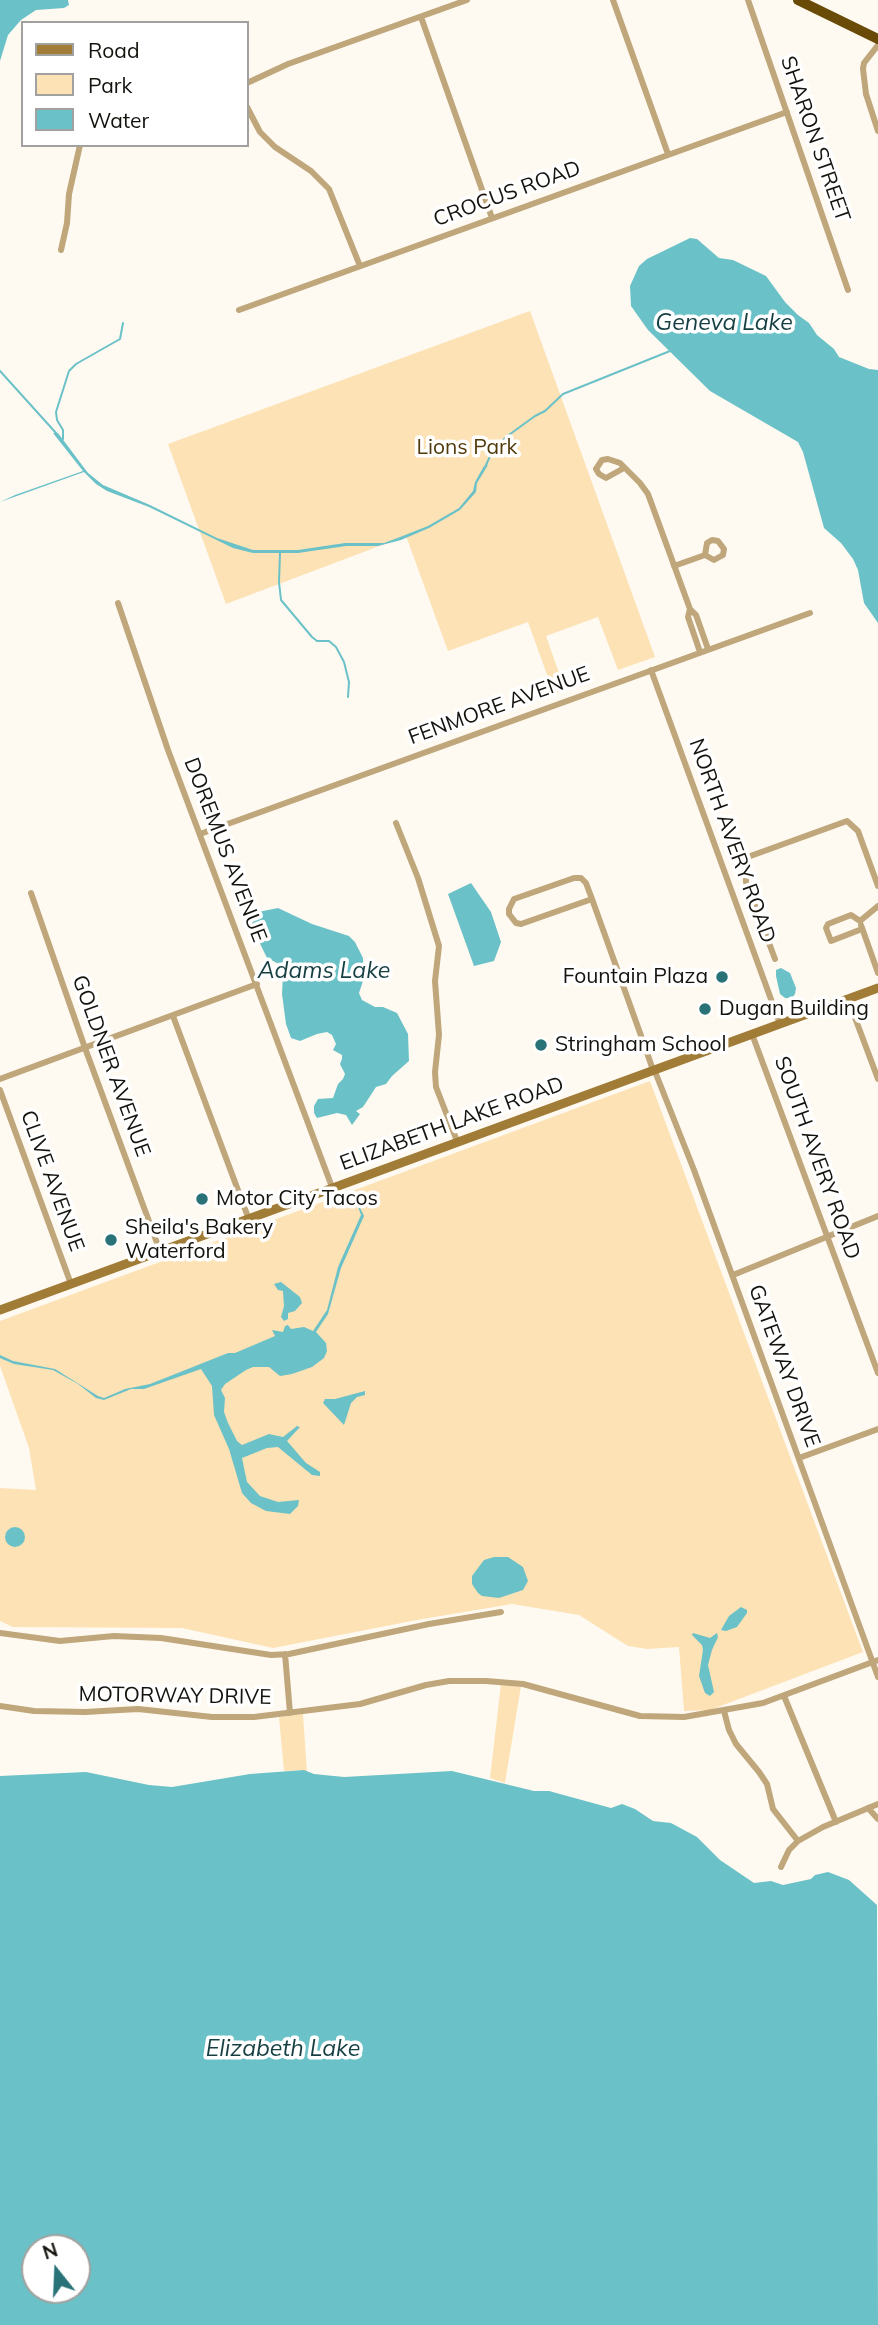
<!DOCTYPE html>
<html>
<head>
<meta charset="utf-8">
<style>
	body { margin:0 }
	#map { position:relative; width:878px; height:2325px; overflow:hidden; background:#fffaf1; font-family:Mulish,sans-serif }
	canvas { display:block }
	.legend { position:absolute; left:21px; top:21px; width:228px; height:126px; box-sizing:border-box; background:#fff; border:2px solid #a1a19f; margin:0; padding:9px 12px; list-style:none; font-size:21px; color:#15130e }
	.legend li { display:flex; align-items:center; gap:14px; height:35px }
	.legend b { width:35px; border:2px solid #a1a19f }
	.north { position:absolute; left:21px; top:2234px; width:70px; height:70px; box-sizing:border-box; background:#fff; border:2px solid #a1a19f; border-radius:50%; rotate:342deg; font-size:19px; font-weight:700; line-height:28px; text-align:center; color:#15130e }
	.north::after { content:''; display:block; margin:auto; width:24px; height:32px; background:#297378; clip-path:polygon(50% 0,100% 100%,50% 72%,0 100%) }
</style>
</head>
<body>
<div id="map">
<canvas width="878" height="2325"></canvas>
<ul class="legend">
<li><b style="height:9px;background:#a17c37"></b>Road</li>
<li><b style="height:19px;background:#fde2b6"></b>Park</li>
<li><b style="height:19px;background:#6ac1c7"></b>Water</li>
</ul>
<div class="north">N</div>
</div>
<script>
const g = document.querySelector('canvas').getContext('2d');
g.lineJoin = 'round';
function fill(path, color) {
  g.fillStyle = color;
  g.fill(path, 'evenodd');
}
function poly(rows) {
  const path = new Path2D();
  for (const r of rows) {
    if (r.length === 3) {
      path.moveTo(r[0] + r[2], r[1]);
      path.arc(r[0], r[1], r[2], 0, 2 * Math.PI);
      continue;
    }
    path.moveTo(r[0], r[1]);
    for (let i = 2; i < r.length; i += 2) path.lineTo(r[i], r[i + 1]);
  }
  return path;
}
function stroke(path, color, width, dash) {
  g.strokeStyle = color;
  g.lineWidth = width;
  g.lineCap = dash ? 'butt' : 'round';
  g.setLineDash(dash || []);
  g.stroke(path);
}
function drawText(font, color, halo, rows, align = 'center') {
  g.font = font + ' Mulish,sans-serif';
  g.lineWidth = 7;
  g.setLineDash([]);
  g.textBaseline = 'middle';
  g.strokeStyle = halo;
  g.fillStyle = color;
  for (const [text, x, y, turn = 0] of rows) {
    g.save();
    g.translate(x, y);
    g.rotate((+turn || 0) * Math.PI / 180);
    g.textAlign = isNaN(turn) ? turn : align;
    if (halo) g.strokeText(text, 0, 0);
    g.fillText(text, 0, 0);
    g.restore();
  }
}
fill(poly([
	[530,311,655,657,618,670,598,617,546,636,565,690,554,694,528,622,448,651,406,536,226,604,168,444],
	[650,1081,863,1652,710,1710,684,1711,679,1647,647,1649,628,1646,579,1615,512,1604,417,1620,273,1648,182,1628,13,1627,0,1621,0,1488,36,1490,29,1448,0,1366,0,1321],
	[501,1684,521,1686,505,1783,490,1778],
	[303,1714,307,1772,304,1770,284,1771,279,1717]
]), '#fde2b6');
fill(poly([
	[0,0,68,0,69,5,64,8,36,10,21,20,8,35,0,61],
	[690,238,697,239,719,258,733,260,766,276,785,302,798,315,809,323,817,335,834,349,839,357,869,369,878,370,878,623,864,603,858,570,853,559,841,543,824,528,803,452,798,442,710,391,648,330,631,306,630,286,639,266,647,259],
	[53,433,58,433,88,473,103,485,150,505,217,538,253,550,298,550,345,543,384,543,400,537,428,526,459,508,473,491,475,482,484,466,488,465,477,483,476,492,460,510,429,528,401,540,378,546,346,546,298,553,253,553,233,548,149,507,107,491,96,484,84,472,0,502,15,495,83,471],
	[471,883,491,912,501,942,494,961,474,966,448,894],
	[278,908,312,924,349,936,355,942,363,958,364,978,359,993,362,1000,375,1007,383,1007,397,1013,408,1034,409,1061,392,1076,386,1084,376,1087,363,1107,356,1111,360,1114,352,1125,346,1115,337,1113,317,1118,314,1113,314,1106,318,1099,333,1098,338,1084,343,1079,345,1074,340,1064,342,1059,342,1055,333,1050,336,1044,332,1035,327,1032,317,1034,300,1041,291,1038,286,1024,282,994,283,974,279,964,267,958,251,925,258,912],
	[781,968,790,973,796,988,795,994,792,998,785,998,780,994,776,976,776,970],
	[353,1193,364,1216,341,1268,328,1314,316,1332,326,1343,327,1351,324,1358,312,1367,292,1374,280,1376,269,1367,253,1367,246,1370,225,1384,221,1390,225,1398,224,1412,228,1423,237,1441,242,1445,269,1434,283,1437,297,1426,300,1427,287,1441,306,1463,320,1472,320,1476,312,1475,278,1447,267,1448,242,1458,247,1482,260,1496,278,1502,299,1500,298,1506,290,1514,266,1511,251,1503,242,1493,229,1449,214,1415,212,1386,201,1369,144,1389,131,1389,104,1400,96,1398,78,1384,53,1370,14,1364,0,1358,0,1355,13,1361,55,1369,98,1396,104,1398,125,1389,150,1384,228,1353,235,1353,275,1336,272,1330,283,1332,285,1326,288,1325,291,1329,304,1327,313,1331,327,1310,338,1267,361,1215],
	[281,1282,300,1297,302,1303,295,1311,288,1313,288,1319,284,1321,281,1317,284,1306,283,1291,278,1290,274,1284],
	[365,1391,365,1395,357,1397,351,1403,344,1425,323,1403,325,1399,335,1399],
	[15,1537,10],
	[494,1557,508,1557,523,1567,528,1581,523,1590,499,1598,482,1596,478,1593,472,1584,472,1576,484,1560],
	[741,1607,747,1610,747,1613,737,1627,726,1631,721,1630,729,1616],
	[693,1633,710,1638,717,1633,718,1637,712,1650,708,1665,714,1692,710,1696,705,1693,699,1676,703,1650,702,1645,692,1635],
	[304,1770,314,1774,344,1777,452,1771,534,1791,549,1791,611,1808,622,1804,635,1809,653,1821,671,1823,697,1837,720,1860,754,1883,771,1881,783,1885,811,1879,815,1875,828,1872,849,1880,877,1905,878,2325,0,2325,0,1776,86,1772,149,1785,172,1787,250,1774],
	[35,2248,77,2248,77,2290,35,2290]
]), '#6ac1c7');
stroke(poly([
	[0,371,56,433],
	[63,439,63,430,57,420,56,412,69,371,76,364,120,339,123,323],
	[486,465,492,452,506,437,535,416,545,411,563,394,670,351],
	[280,553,279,582,281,600,312,637,317,641,329,641,336,647,344,662,349,682,348,697]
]), '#6ac1c7', 2);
stroke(poly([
	[613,0,668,154],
	[748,0,848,290],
	[421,17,492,218],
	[878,45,864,63,863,69,866,94,878,131],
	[247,83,288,64,467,0],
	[247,107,260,132,275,147,311,171,329,189,360,266],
	[61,250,67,223,69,194,80,145],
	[239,310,787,112],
	[624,468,606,478,599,474,596,469,602,460,608,459,620,463,640,483,648,494,690,609,696,615,708,649],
	[674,566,705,555,707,543,712,540,718,541,724,549,723,555,714,560,705,555],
	[118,603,168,750,332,1187],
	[690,609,688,617,700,652],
	[651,670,780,1024],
	[396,823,418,878,439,946,435,981,439,1035,435,1072,436,1087,457,1141],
	[200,834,810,613],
	[31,893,85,1048,160,1251],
	[592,899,521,924,516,923,509,914,509,909,514,899,574,878,581,878,586,883,592,899,644,1044,653,1070],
	[861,925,878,973],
	[862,929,831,941,826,928,828,924,851,915,860,921,878,906],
	[775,959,746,882,745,858,847,821,858,831,878,886],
	[848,999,878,1079],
	[173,1016,248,1217],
	[752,1034,878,1373],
	[654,1069,694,1170,878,1677],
	[0,1079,257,984],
	[0,1090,71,1284],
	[733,1275,878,1216],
	[799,1458,878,1429],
	[0,1633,60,1641,114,1636,161,1638,271,1655,289,1654,429,1624,501,1612],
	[285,1654,290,1713],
	[784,1696,836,1822],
	[0,1706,34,1711,85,1712,138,1709,212,1717,254,1717,360,1704,426,1685,449,1681,486,1681,523,1684,640,1716,684,1717,763,1703,878,1660],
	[724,1711,729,1730,736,1744,759,1772,767,1784,773,1809,798,1841],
	[868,1808,878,1819],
	[781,1867,789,1850,798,1841,823,1827,878,1804]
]), '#bfa67b', 6);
stroke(poly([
	[0,1310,878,988]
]), '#a17c37', 9);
stroke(poly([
	[798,0,878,39]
]), '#694a07', 10);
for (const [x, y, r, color] of [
	[722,977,7,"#297378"],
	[705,1009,7,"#297378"],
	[541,1045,7,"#297378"],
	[202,1199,7,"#297378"],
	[111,1240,7,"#297378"]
]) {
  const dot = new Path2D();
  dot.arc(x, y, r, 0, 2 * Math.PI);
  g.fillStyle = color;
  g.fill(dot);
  stroke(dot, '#fff', 2.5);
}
drawText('21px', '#15130e', '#fff', [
	["SHARON STREET",815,139,71],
	["CROCUS ROAD",507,194,-20],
	["FENMORE AVENUE",499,706,-20],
	["NORTH AVERY ROAD",732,841,70],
	["DOREMUS AVENUE",225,850,69],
	["GOLDNER AVENUE",111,1066,70],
	["ELIZABETH LAKE ROAD",452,1124,-20],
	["SOUTH AVERY ROAD",817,1158,70],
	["CLIVE AVENUE",52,1181,70],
	["GATEWAY DRIVE",784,1366,70],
	["MOTORWAY DRIVE",175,1696,1]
]);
drawText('21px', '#513a0b', '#fff', [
	["Lions Park",467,448]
]);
drawText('21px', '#15130e', '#fff', [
	["Fountain Plaza",708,977,"right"],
	["Dugan Building",719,1009],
	["Stringham School",555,1045],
	["Motor City Tacos",216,1199],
	["Sheila's Bakery",125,1228],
	["Waterford",125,1252]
], 'left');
drawText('italic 23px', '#163f42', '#fff', [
	["Geneva Lake",724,323],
	["Adams Lake",324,971],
	["Elizabeth Lake",283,2049]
]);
</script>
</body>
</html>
